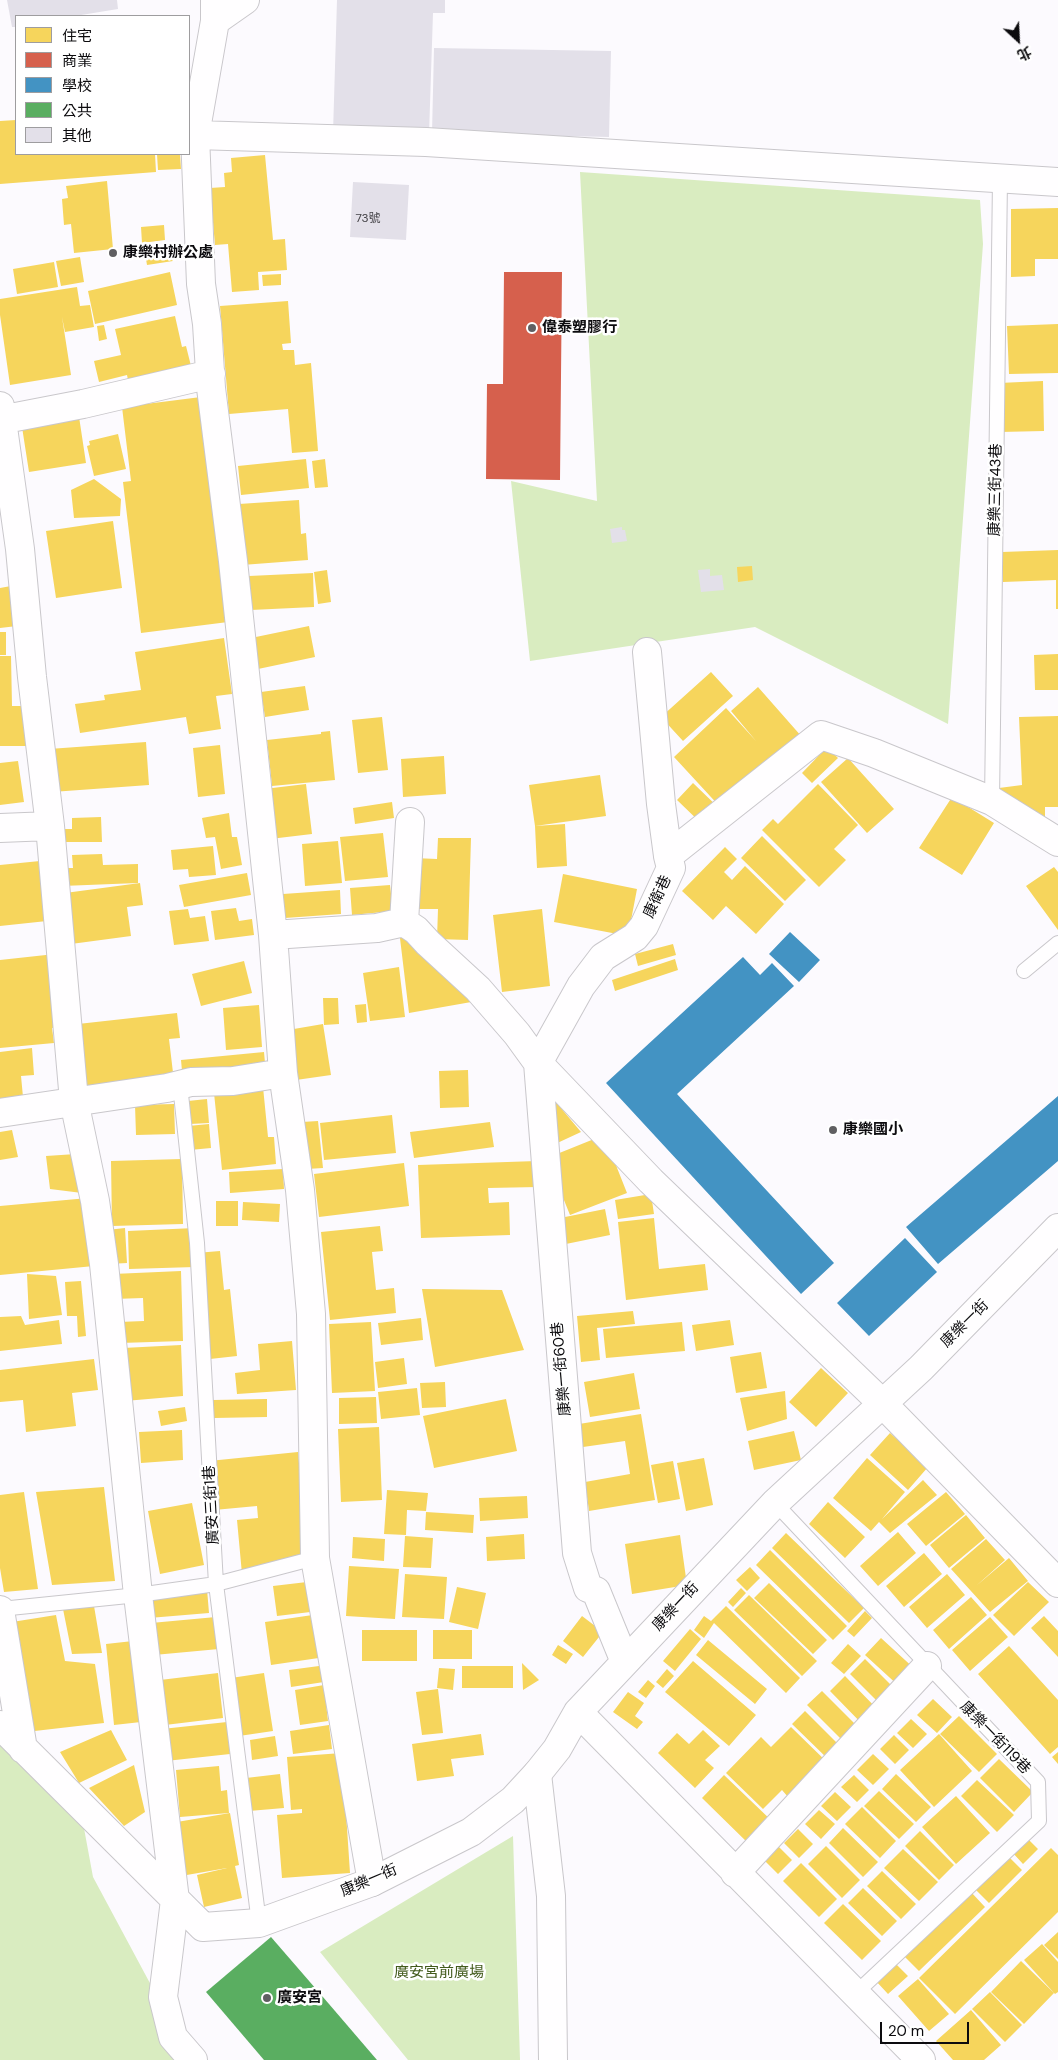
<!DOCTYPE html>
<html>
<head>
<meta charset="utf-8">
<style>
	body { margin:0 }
	#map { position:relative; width:1058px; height:2060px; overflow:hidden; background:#fcfafe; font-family:"DM Sans","Noto Sans TC",sans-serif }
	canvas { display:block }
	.legend { position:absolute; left:15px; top:15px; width:175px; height:140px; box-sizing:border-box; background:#fff; border:1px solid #9e9d9f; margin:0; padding:6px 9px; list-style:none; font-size:15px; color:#0c0b0e }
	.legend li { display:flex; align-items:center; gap:10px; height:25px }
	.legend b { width:25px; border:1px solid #9e9d9f }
	.north { position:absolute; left:993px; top:15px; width:50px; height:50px; -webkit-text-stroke:4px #fff; paint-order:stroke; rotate:155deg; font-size:14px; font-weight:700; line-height:20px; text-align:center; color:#0c0b0e }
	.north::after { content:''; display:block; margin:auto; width:18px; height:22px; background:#0c0b0e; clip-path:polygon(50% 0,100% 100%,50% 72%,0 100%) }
	.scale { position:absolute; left:880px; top:2022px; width:89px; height:22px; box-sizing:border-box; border:2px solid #0c0b0e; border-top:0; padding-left:6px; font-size:15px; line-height:18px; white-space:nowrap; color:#0c0b0e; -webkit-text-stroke:4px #fff; paint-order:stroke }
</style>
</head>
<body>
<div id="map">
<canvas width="1058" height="2060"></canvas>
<ul class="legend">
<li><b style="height:14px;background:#f6d55c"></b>住宅</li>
<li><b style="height:14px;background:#d6604d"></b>商業</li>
<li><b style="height:14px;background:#4393c3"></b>學校</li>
<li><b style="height:14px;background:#5aae61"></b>公共</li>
<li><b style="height:14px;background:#e3e0e9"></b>其他</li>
</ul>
<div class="north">北</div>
<div class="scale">20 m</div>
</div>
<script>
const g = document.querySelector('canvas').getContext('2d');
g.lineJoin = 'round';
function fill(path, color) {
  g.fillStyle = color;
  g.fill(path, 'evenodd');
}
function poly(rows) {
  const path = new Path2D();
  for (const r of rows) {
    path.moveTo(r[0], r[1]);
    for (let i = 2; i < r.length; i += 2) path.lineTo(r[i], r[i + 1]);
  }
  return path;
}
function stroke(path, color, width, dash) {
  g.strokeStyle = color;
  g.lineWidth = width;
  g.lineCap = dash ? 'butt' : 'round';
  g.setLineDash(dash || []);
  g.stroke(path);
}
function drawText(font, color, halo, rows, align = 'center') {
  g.font = font + ' "DM Sans","Noto Sans TC",sans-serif';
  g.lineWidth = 5;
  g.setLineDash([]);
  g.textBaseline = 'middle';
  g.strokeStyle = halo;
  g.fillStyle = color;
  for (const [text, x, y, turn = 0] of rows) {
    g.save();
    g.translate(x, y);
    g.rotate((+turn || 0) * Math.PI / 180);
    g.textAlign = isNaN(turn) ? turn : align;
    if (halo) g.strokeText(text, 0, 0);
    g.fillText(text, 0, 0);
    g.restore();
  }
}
fill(poly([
	[580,172,980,200,983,244,948,724,755,627,530,661,511,481,597,501],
	[0,1729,81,1812,93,1877,174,2028,202,2060,0,2060],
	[513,1836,520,2060,408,2060,320,1952]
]), '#d9ecc0');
fill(poly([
	[16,120,16,154,155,154,156,172,0,184,0,121],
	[157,154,180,154,181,169,158,170],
	[265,155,273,240,285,239,287,270,258,272,259,290,232,292,228,244,215,245,210,188,225,187,224,173,232,172,231,158],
	[107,181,113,249,74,253,71,224,64,225,62,199,68,198,66,186],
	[1058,208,1058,259,1035,259,1035,276,1011,277,1011,209],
	[164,225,165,240,142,243,141,227],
	[164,245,165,249,171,248,173,261,147,265,144,247],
	[80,257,84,282,61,286,56,261],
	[54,262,58,287,17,294,13,269],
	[170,272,177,305,95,324,88,291],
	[281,274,281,285,263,286,262,275],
	[77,287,80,306,90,305,94,327,65,332,62,317,71,375,10,385,0,315,0,299],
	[288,301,291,343,282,344,283,350,294,350,295,365,311,363,318,451,292,453,288,409,229,414,220,306],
	[175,316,182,347,186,346,191,366,128,380,127,375,99,382,94,361,121,355,115,329],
	[1058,324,1058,373,1009,374,1007,326],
	[104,325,107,339,99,341,97,326],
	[1043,381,1044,431,1000,432,999,383],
	[201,397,228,622,141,633,123,482,131,481,122,407],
	[78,410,86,463,29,472,22,427],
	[118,434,126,469,94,476,87,446,90,445,89,441],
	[306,459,309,488,241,495,238,466],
	[325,459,328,487,315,488,312,461],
	[94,479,121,499,120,516,74,518,71,490],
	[299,500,301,534,306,533,308,560,242,565,239,504],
	[113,521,122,588,56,598,46,531],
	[1058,550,1058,609,1056,609,1056,580,1003,582,1002,552],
	[752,566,753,580,738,582,737,567],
	[327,570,331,602,318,604,314,572],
	[313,573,314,607,251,610,249,576],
	[11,586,17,626,0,628,0,588],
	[309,626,315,657,258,669,251,638],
	[0,632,6,632,6,655,0,655],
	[224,638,232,694,216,696,221,729,189,734,186,717,80,733,75,704,105,700,104,695,141,690,135,652],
	[1058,654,1058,690,1035,690,1034,655],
	[0,656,11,656,12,706,30,706,30,746,0,746],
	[711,672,733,696,683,741,661,717],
	[305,686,309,710,265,717,261,692],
	[758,687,802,737,722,809,674,757,726,708,756,741,731,711],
	[1058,716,1058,807,1045,807,1045,819,999,799,999,788,1022,785,1019,717],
	[382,717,388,770,358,773,352,720],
	[330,731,335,780,272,786,267,740,321,734,321,732],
	[146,742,149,785,52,792,49,749],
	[220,745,225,794,198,797,193,748],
	[827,747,838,758,812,783,802,773],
	[444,756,446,794,403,797,401,759],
	[848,758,894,809,867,833,821,782],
	[18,761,24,802,0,805,0,763],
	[600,775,606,816,535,826,529,785],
	[693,783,722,811,706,828,677,800],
	[306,784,312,834,270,839,264,789],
	[818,784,858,825,834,849,846,860,819,887,762,830,773,819,778,824],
	[952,797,994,823,962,875,919,848],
	[392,802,394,818,355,824,353,808],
	[229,813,232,837,237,837,242,865,221,869,215,837,206,838,202,818],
	[101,817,102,842,64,842,64,829,72,829,72,818],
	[565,824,567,866,537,868,535,826],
	[383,833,388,877,345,881,340,837],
	[762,836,806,880,785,901,741,858],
	[438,838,471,838,468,940,437,939,438,909,413,909,414,858,437,859],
	[338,841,342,883,305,886,302,844],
	[213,846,216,875,189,877,188,869,173,870,171,850],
	[725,847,737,859,724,872,732,880,745,866,784,904,756,934,726,906,713,920,682,891],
	[102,854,103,865,138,864,138,883,62,886,61,868,73,868,72,855],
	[40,861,47,921,0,926,0,865],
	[1054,867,1058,872,1058,930,1026,886],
	[247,873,251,895,184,907,179,885],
	[563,874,637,889,628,936,554,922],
	[140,883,143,905,127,907,131,936,71,944,65,893],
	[390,885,393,911,352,915,350,888],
	[340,890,341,914,285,918,283,894],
	[236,908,239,921,252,919,254,935,215,940,211,911],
	[188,909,190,918,205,916,209,941,174,945,169,911],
	[542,909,550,986,502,992,493,915],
	[399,930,477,1001,409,1013],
	[673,944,676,955,638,966,635,954],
	[55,954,63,1027,52,1028,54,1043,0,1048,0,960],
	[675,959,678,970,615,991,612,980],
	[244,961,252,993,201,1006,192,974],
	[399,967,405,1017,370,1021,363,973],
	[323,998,338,998,339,1024,324,1025],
	[366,1004,367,1022,357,1023,355,1005],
	[259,1005,262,1047,226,1050,223,1008],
	[177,1013,180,1038,169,1039,174,1081,85,1091,78,1024],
	[323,1024,331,1075,296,1080,288,1030],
	[32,1048,34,1075,21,1076,23,1097,0,1099,0,1052],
	[264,1052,266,1074,183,1082,181,1060],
	[468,1070,469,1107,440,1108,439,1071],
	[263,1087,268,1137,274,1137,276,1164,222,1170,214,1093],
	[545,1089,581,1132,553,1145],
	[207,1099,209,1123,190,1124,188,1101],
	[174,1104,175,1134,136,1135,135,1105],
	[392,1115,396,1153,324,1160,320,1123],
	[318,1121,323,1168,307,1169,302,1122],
	[490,1122,494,1147,414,1158,410,1132],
	[209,1124,211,1148,190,1150,188,1126],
	[12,1130,18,1157,0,1160,0,1132],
	[604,1135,627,1193,570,1215,547,1158],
	[76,1154,82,1193,50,1189,46,1156],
	[182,1159,183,1224,112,1226,111,1161],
	[537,1161,538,1187,488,1188,489,1203,509,1202,510,1235,421,1238,418,1165],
	[404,1163,409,1206,319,1217,314,1174],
	[283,1169,284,1189,230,1193,229,1172],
	[651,1194,654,1214,618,1219,615,1200],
	[88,1198,94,1266,0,1275,0,1206],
	[216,1201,238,1201,238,1226,216,1226],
	[243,1202,280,1204,279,1222,242,1220],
	[605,1209,610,1235,561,1245,555,1219],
	[654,1218,659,1269,705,1264,708,1290,626,1300,618,1222],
	[380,1226,383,1251,372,1252,376,1290,394,1288,396,1313,330,1320,321,1232],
	[125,1228,127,1263,109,1264,107,1230],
	[195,1228,196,1253,220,1251,224,1290,230,1289,237,1356,201,1360,195,1267,129,1269,128,1231],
	[181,1271,183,1341,120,1343,119,1322,144,1321,143,1298,114,1299,113,1274],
	[27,1274,56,1276,62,1315,29,1319],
	[81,1281,86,1336,78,1337,77,1316,67,1316,65,1282],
	[422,1289,502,1290,524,1350,435,1367],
	[633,1311,635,1324,597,1328,600,1360,581,1362,577,1316],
	[21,1316,25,1325,59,1320,62,1344,0,1351,0,1317],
	[421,1318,423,1340,381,1345,378,1323],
	[730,1320,734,1345,696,1351,692,1325],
	[371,1322,375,1391,332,1393,329,1324],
	[682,1322,685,1351,606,1358,603,1329],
	[292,1341,296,1390,237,1394,235,1373,260,1370,258,1344],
	[181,1345,183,1396,125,1401,123,1348],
	[761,1352,767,1388,736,1393,730,1357],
	[404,1358,407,1384,378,1388,375,1362],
	[94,1359,98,1390,72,1393,76,1426,26,1432,23,1400,0,1402,0,1370],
	[821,1368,848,1393,816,1427,789,1402],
	[634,1373,640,1409,590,1417,584,1382],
	[445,1382,446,1407,422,1408,420,1383],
	[417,1388,420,1415,381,1419,378,1392],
	[785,1391,787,1419,747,1431,740,1398],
	[376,1397,377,1423,339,1424,339,1398],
	[267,1399,267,1417,214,1418,213,1400],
	[506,1399,517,1451,434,1468,423,1416],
	[185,1407,187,1421,161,1426,158,1411],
	[641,1414,655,1500,589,1511,585,1482,630,1474,625,1441,583,1447,579,1424],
	[379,1427,382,1500,341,1502,338,1429],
	[182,1430,183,1460,141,1463,139,1432],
	[794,1431,801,1460,754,1470,748,1441],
	[890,1433,928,1467,908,1490,870,1455],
	[298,1452,308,1567,242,1574,237,1520,258,1518,257,1506,214,1510,209,1461],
	[704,1458,713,1505,686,1511,677,1463],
	[867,1458,905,1492,882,1519,923,1480,937,1495,890,1533,879,1522,871,1531,833,1498],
	[673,1461,680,1499,658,1503,651,1465],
	[104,1487,115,1581,52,1585,36,1492],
	[387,1490,428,1493,426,1511,407,1510,406,1535,384,1534],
	[24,1492,38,1589,4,1592,0,1568,0,1495],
	[946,1492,965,1514,926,1546,907,1524],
	[527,1496,528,1518,480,1521,479,1498],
	[828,1502,865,1537,845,1558,809,1524],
	[192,1503,204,1565,160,1574,148,1511],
	[426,1512,474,1515,473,1533,425,1530],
	[966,1515,985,1538,949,1568,930,1545],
	[898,1532,916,1553,878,1586,860,1566],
	[786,1533,864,1608,849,1623,772,1548],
	[524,1534,525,1559,487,1561,486,1537],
	[680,1535,687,1585,632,1594,625,1544],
	[405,1536,433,1538,431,1568,403,1567],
	[353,1537,385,1539,384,1561,352,1558],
	[986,1539,1005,1560,976,1586,1009,1558,1028,1581,990,1612,951,1569],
	[770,1550,847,1626,833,1640,756,1565],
	[924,1553,942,1574,904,1607,886,1586],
	[349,1566,399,1569,395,1619,346,1616],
	[750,1567,760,1578,747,1591,736,1580],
	[405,1574,447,1577,444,1619,402,1617],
	[947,1574,965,1595,927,1628,909,1607],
	[324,1580,327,1610,277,1616,273,1586],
	[1028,1582,1049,1602,1014,1636,993,1615],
	[769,1583,827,1640,813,1654,754,1598],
	[457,1587,486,1593,478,1629,449,1622],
	[741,1588,746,1593,733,1607,728,1602],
	[207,1589,209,1613,149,1618,147,1593],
	[749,1595,817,1661,802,1676,734,1610],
	[971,1597,987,1615,949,1649,933,1630],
	[94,1606,102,1653,72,1654,63,1609],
	[726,1606,800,1678,786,1693,714,1623,704,1638,694,1630,704,1616,711,1621],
	[865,1611,872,1618,854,1637,847,1631],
	[333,1612,339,1655,271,1665,265,1622],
	[56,1615,65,1661,95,1664,104,1723,26,1732,12,1622],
	[582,1616,603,1632,583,1657,563,1641],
	[1044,1616,1058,1631,1058,1657,1031,1628],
	[216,1617,219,1649,154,1655,151,1623],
	[990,1617,1008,1637,970,1671,952,1650],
	[690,1629,701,1639,675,1671,663,1661],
	[362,1630,417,1630,417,1661,362,1661],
	[433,1630,472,1630,472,1659,433,1659],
	[881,1638,917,1671,901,1688,865,1655],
	[708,1640,767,1689,755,1704,696,1655],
	[133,1641,141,1722,114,1725,106,1644],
	[848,1644,861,1656,844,1674,831,1663],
	[558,1645,573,1654,566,1664,552,1655],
	[1009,1646,1058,1700,1058,1747,1050,1754,978,1674],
	[865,1659,900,1694,885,1709,850,1674],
	[693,1661,756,1715,729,1746,665,1692],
	[522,1663,539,1680,523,1690],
	[334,1664,342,1721,330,1723,324,1682,291,1687,289,1670],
	[462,1666,513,1666,513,1688,462,1688],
	[439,1668,455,1669,453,1690,437,1688],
	[667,1669,674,1676,663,1688,656,1682],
	[218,1673,223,1718,165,1725,160,1680],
	[264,1673,273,1731,239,1736,231,1678],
	[845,1676,884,1716,869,1731,830,1691],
	[648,1680,655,1686,646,1698,638,1692],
	[324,1685,328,1721,300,1725,295,1690],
	[438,1689,443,1733,422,1735,416,1692],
	[822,1691,864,1733,850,1748,807,1705],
	[628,1692,644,1703,635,1716,643,1722,637,1729,613,1712],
	[933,1699,952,1717,937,1733,917,1715],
	[805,1711,842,1748,830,1761,792,1724],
	[959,1716,997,1754,979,1772,940,1734],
	[911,1719,927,1734,913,1748,897,1733],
	[227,1722,230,1754,166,1761,162,1729],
	[329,1725,332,1749,293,1754,290,1731],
	[791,1727,832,1767,788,1797,782,1790,763,1809,726,1773,761,1737,771,1747],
	[111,1730,127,1760,79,1783,60,1752],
	[703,1730,720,1746,705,1760,714,1768,695,1788,658,1753,677,1733,689,1744],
	[481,1734,484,1755,451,1759,454,1776,417,1781,412,1744],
	[939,1734,972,1771,934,1807,900,1770],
	[894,1735,909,1750,895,1764,880,1749],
	[275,1736,278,1756,252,1760,250,1740],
	[1058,1752,1058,1764,1052,1757],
	[342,1753,350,1873,282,1878,277,1815,302,1813,302,1809,291,1810,287,1757],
	[873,1754,889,1769,873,1785,857,1770],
	[999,1759,1033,1792,1014,1812,980,1778],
	[134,1765,145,1812,124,1826,89,1788],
	[219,1766,221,1791,227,1790,229,1813,180,1817,176,1770],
	[280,1774,284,1808,249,1811,246,1778],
	[896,1774,931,1807,916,1822,882,1789],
	[724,1775,774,1823,751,1846,702,1798],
	[854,1775,869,1790,857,1802,841,1787],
	[977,1780,1014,1815,997,1832,961,1796],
	[879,1791,914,1824,899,1839,864,1806],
	[835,1792,851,1807,837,1821,821,1806],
	[956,1796,990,1833,956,1864,922,1827],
	[862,1807,896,1841,880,1858,845,1824],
	[819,1810,835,1824,821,1839,805,1824],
	[230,1813,239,1865,235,1866,242,1898,204,1907,197,1875,227,1868,181,1876,171,1823],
	[843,1828,878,1862,863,1877,829,1843],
	[798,1829,813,1844,799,1858,784,1843],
	[920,1831,954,1865,939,1880,905,1846],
	[1027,1838,1038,1849,1023,1864,1012,1852],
	[777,1845,792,1860,778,1874,763,1859],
	[826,1846,860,1880,842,1898,808,1864],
	[1051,1848,1058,1855,1058,1912,955,2014,919,1978],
	[903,1849,938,1882,919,1901,884,1868],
	[1008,1856,1022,1870,989,1903,975,1889],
	[801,1863,837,1899,819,1917,783,1881],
	[882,1871,916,1904,901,1919,867,1886],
	[863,1888,897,1921,882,1936,848,1903],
	[970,1891,985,1907,919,1971,904,1956],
	[843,1904,881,1941,862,1960,824,1923],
	[1058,1932,1058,1959,1044,1945],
	[1042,1944,1058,1962,1058,1992,1055,1994,1024,1960],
	[1021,1961,1054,1993,1024,2024,991,1992],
	[894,1962,908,1976,888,1994,875,1980],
	[918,1979,949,2014,929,2031,898,1996],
	[990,1992,1022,2025,1005,2042,972,2009],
	[971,2010,1001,2045,984,2060,953,2060,936,2041]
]), '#f6d55c');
fill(poly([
	[504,272,562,272,560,480,486,479,487,384,503,384]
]), '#d6604d');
fill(poly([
	[790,932,820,960,799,982,769,954],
	[743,957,760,975,772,963,794,986,677,1094,834,1263,801,1294,606,1083],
	[1058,1096,1058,1161,938,1264,906,1227],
	[905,1238,937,1272,869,1336,837,1303]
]), '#4393c3');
fill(poly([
	[271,1937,329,2004,377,2060,264,2060,206,1992]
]), '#5aae61');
fill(poly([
	[7,0,117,0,118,9,75,16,16,16,16,27,12,27],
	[337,0,445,0,445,13,433,13,429,135,333,133],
	[434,48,611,51,609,137,432,133],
	[353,182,409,185,406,240,350,237],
	[622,527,622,530,625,530,627,541,612,543,610,529],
	[710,569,710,576,722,575,724,590,701,592,698,570]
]), '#e3e0e9');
const service = poly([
	[992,801,1000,179],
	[1024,971,1058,943],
	[180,1085,197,1243,216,1584,259,1923],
	[775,1503,1038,1782,1039,1821,856,1993],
	[0,1609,138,1595,216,1584,315,1558]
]);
const minor = poly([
	[215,21,245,0],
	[195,135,426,142,1058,182],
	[0,406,20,549,32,677,50,826,74,1101,95,1201,104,1264,138,1595,175,1900,163,1997,173,2037,193,2060],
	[0,420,83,404,211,374],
	[647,652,661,804,668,856],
	[0,828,50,826],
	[404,922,410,822],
	[273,935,377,928,404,922,416,930,428,943,478,989,517,1034,538,1063,651,1181,883,1404,1058,1583],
	[538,1063,581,986,603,957,635,937,644,926,671,868,668,856,821,735,874,753,992,801,1058,842],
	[538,1063,577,1553,588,1588,596,1591,625,1662],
	[0,1113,167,1088,191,1082,233,1081,283,1073],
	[0,1610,23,1749],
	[578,1712,921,2060],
	[0,1725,203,1927,259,1923,372,1882,315,1558,311,1314,300,1190,283,1073,273,935,233,561,211,388,207,324,201,284,195,135,215,21,215,0],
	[537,1774,557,1749,578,1712,775,1503,921,1368,1058,1228],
	[735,1873,927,1666]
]);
const tertiary = poly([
	[537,1774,551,1896,553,2060],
	[372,1882,471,1832,513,1800,537,1774]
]);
stroke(service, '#c9c7cb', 16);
stroke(minor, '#c9c7cb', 30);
stroke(tertiary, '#c9c7cb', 30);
stroke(service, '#fffeff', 14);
stroke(minor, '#fffeff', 28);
stroke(tertiary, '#fffeff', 28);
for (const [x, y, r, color] of [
	[113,253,5,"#605f62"],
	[532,328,5,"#605f62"],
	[833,1130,5,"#605f62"],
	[267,1998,5,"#605f62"]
]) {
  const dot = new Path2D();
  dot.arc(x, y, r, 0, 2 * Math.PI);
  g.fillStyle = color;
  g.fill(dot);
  stroke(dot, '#fff', 2);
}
drawText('12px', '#444247', null, [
	["73號",368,219]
]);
drawText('bold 15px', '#0c0b0e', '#fff', [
	["康樂村辦公處",123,253],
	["偉泰塑膠行",542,328],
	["康樂國小",843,1130],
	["廣安宮",277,1998]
], 'left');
drawText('15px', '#0c0b0e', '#fff', [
	["康樂三街43巷",996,490,-89],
	["康衛巷",658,897,-65],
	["康樂一街",965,1324,-45],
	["康樂一街60巷",562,1369,-95],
	["廣安三街1巷",212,1505,-93],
	["康樂一街",676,1607,-47],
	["康樂一街119巷",995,1738,46],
	["康樂一街",369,1881,-23]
]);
drawText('15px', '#435b1d', '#fff', [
	["廣安宮前廣場",439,1973]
]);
</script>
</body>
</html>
